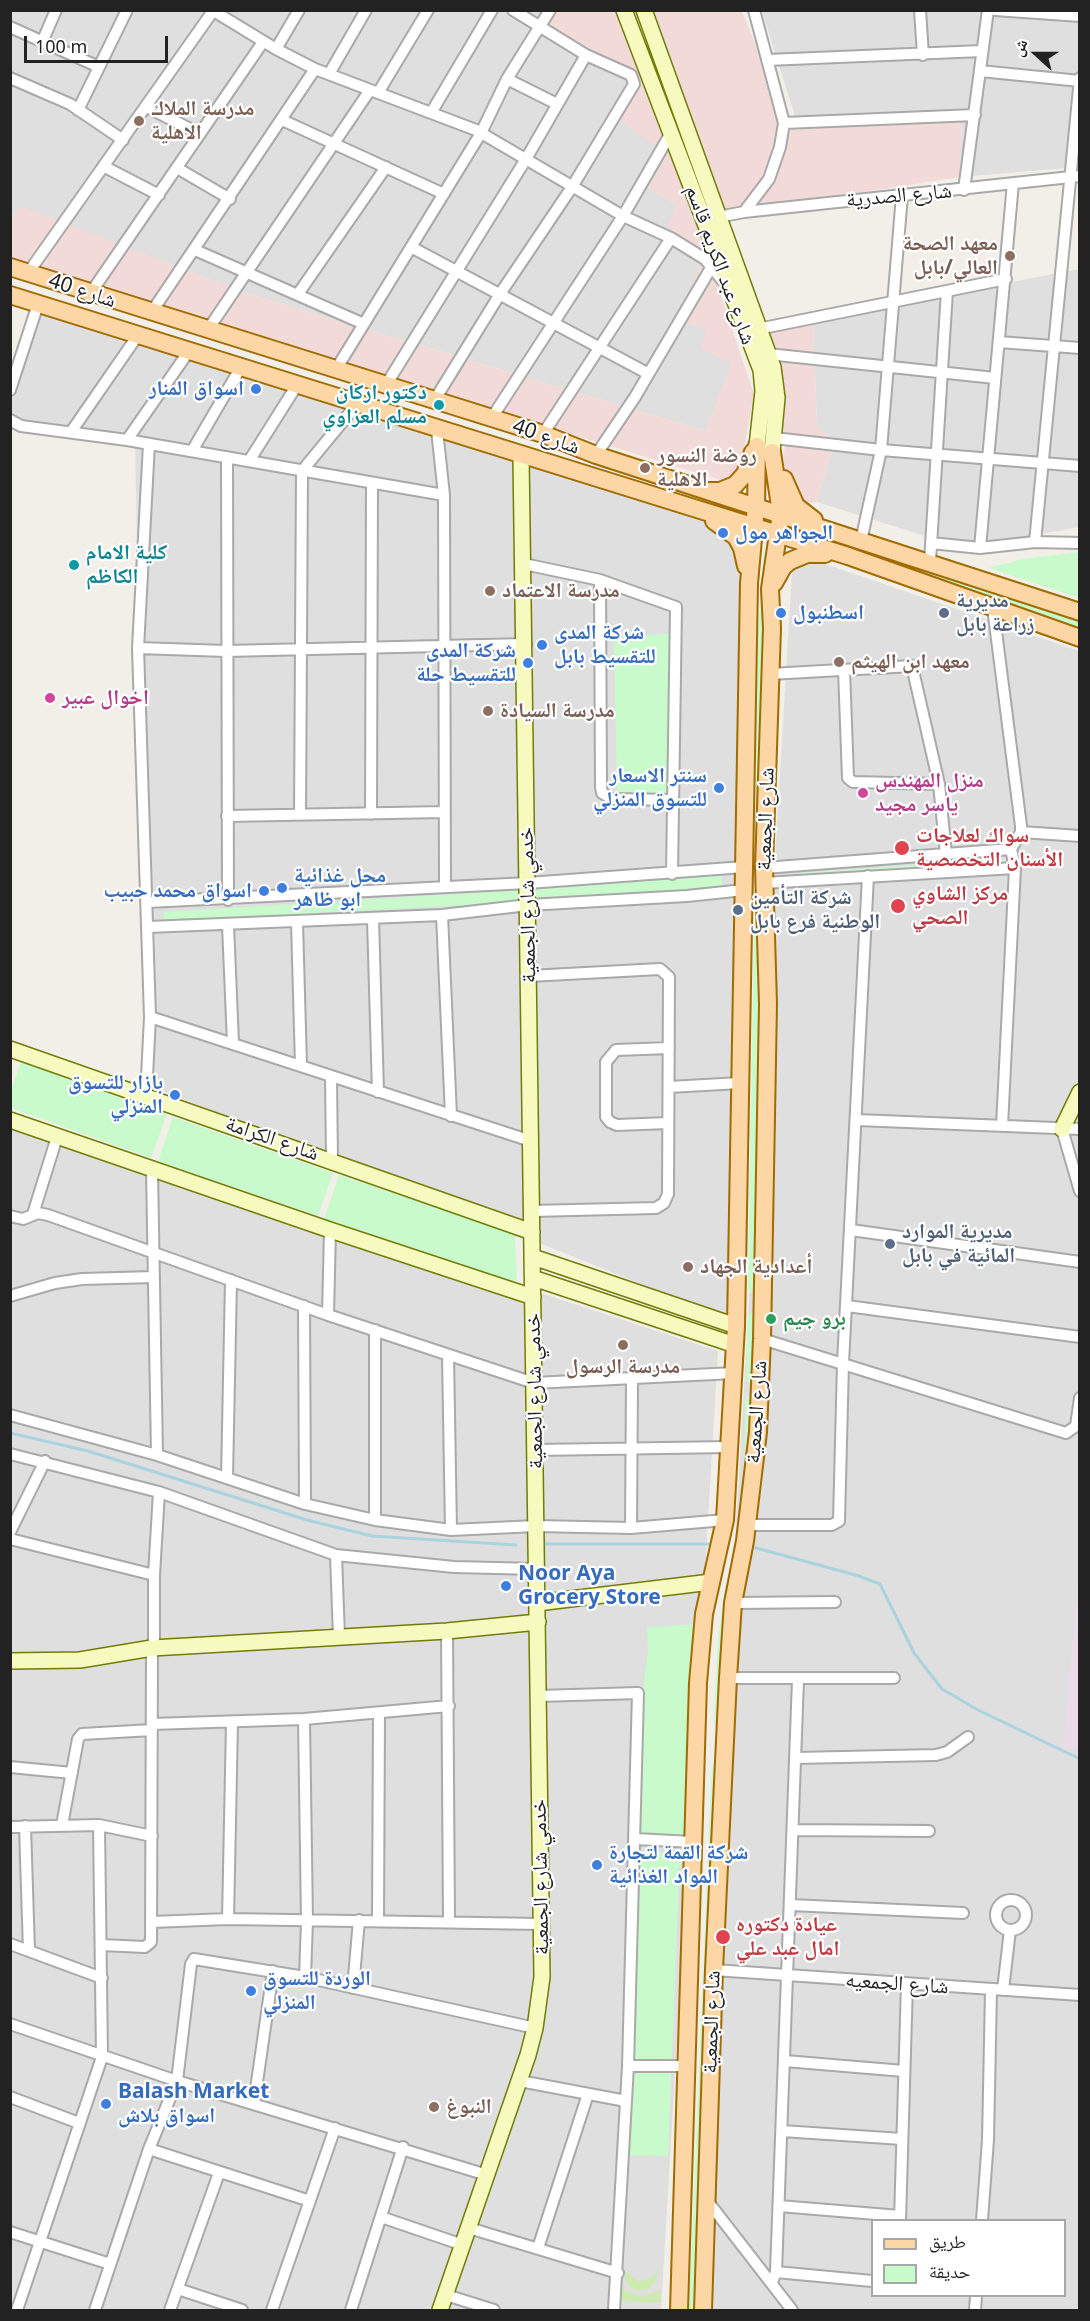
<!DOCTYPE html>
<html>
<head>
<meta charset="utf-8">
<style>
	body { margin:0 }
	#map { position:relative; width:1090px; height:2321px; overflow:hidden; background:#f2efe9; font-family:"Noto Sans","Noto Naskh Arabic",sans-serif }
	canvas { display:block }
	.frame { position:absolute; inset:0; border:12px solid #222; pointer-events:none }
	.legend { position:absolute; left:871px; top:2219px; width:195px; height:78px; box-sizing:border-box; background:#fff; border:2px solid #a7a7a7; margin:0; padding:8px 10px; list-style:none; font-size:18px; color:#222 }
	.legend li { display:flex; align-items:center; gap:12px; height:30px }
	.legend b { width:30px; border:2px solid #a7a7a7 }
	.north { position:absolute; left:1006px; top:24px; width:60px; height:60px; -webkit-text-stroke:4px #fff; paint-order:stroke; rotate:291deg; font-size:16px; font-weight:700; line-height:24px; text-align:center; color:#222 }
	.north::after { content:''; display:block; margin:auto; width:21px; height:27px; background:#222; clip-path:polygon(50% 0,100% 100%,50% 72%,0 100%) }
	.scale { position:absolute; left:24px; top:36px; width:144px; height:27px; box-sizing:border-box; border:3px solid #222; border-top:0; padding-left:8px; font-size:18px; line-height:21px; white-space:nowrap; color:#222; -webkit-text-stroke:4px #fff; paint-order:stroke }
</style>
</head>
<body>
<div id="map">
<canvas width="1090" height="2321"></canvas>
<div class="frame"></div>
<ul class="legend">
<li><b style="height:8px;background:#fcd6a4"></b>طريق</li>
<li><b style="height:16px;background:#c8facc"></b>حديقة</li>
</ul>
<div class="north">ش</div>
<div class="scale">100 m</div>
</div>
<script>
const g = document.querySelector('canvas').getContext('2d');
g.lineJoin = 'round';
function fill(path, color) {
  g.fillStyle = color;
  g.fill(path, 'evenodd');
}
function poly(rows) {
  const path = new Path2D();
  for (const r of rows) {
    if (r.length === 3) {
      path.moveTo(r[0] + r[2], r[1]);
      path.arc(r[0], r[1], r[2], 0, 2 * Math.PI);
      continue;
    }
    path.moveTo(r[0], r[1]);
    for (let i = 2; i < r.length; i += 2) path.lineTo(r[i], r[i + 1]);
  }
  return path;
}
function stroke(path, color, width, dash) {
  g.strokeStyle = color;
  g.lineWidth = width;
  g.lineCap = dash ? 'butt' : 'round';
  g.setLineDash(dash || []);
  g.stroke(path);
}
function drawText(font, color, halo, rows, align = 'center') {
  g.font = font + ' "Noto Sans","Noto Naskh Arabic",sans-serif';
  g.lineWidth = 4.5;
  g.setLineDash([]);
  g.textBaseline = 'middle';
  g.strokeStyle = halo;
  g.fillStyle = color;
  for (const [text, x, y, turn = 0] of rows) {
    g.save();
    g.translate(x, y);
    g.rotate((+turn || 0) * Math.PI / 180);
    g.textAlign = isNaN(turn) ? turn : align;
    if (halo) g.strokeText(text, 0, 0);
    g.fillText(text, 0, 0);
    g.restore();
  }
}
fill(poly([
	[11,11,551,11,629,74,660,149,678,206,704,256,707,330,732,362,706,431,249,294,20,207,11,220],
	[762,11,1079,11,1079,167,960,177,962,114,799,129],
	[1079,269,1079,527,963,548,817,502,835,441,817,428,813,320],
	[34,311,698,516,730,545,748,575,730,1320,148,1085,135,444,11,430,11,401],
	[793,553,1079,651,1079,2310,690,2310],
	[872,2220,1064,2220,1064,2296,872,2296],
	[11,1120,718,1351,661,2310,11,2310]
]), '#e0dfdf');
fill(poly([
	[551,11,625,11,754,394,737,485,11,263,11,220,20,206,249,294,706,431,731,363,701,348,706,330,677,320,704,256,668,226,677,206,639,183,659,149,615,116,629,74,546,24],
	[652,11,742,11,767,74,781,131,962,114,960,177,723,214],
	[813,320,817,427,835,441,817,502,781,506,785,443,763,328]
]), '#f2dad9');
fill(poly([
	[1079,1574,1080,1752,1079,1752,1063,1746]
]), '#ebdbe8');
fill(poly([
	[624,2270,637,2281,649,2279,657,2272,657,2278,649,2289,636,2291,626,2283],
	[621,2288,640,2297,661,2290,660,2303,621,2301]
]), '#cdebb0');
fill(poly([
	[802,532,1079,620,1079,629,800,540],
	[764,547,770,589,757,834,755,831,758,638],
	[1079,552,1079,598,989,568,1022,559],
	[673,633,670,794,617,792,614,638],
	[1004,859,1005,867,799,882,799,873],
	[722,876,722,888,535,899,535,888],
	[521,890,521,902,164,921,164,912],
	[762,924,755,1292,751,1293,748,1289,754,929],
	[21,1062,167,1114,151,1158,11,1108,11,1091],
	[173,1117,333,1173,318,1216,158,1161],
	[339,1175,515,1234,517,1280,511,1282,324,1219],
	[752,1312,757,1314,755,1380,751,1383,746,1381,748,1314],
	[748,1396,753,1401,751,1460,722,1726,717,1727,714,1723,718,1640,725,1588,739,1539,745,1450,745,1399],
	[698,1624,689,1839,635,1839,642,1698,648,1653,647,1627],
	[714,1762,718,1762,696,2310,689,2310,712,1766],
	[634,1851,680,1854,668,2156,623,2155]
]), '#c8facc');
stroke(poly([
	[10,1433,88,1451,307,1520,372,1536,516,1545],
	[541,1544,715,1544],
	[749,1546,859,1576,880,1584,914,1653,942,1689,978,1710,1080,1759]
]), '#aad3df', 3);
const street = poly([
	[212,10,276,49,315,69,476,130,623,216,671,238,705,259,723,281],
	[920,10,923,55],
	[995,10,1080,16],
	[10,27,99,67],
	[43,40,56,10],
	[276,49,299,10],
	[767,60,982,51],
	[980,71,1080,81],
	[329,74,366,10],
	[10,78,70,104,123,140],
	[507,79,557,104],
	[378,93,428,10],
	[147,107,200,134],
	[78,110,127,10],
	[431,113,492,10],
	[282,120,444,194],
	[784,123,975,115],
	[105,167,159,195],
	[177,168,230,199],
	[964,190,988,10],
	[744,212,769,179,780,147,784,123,754,10],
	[718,217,744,212,1080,176],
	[411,247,647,373],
	[195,250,364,324],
	[28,273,213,11],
	[90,294,263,42],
	[298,294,386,167],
	[151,313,315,69],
	[758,329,1006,279],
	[207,331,370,90],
	[999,342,1080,348],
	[768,354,995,378],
	[335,371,481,133,507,79,550,10],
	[386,385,526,159,586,55],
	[10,390,38,304],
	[434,401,500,294,572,187,634,84,631,75,586,55,513,10],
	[491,419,623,216,672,131],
	[10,420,21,426,127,440,444,495],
	[437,430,444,495,445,887],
	[71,432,138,335],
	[543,434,671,238],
	[774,438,881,450,1080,466],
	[127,440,189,351],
	[192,451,241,367],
	[596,455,635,397,712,266],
	[227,457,228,900],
	[249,461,297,385],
	[861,541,881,450,902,195],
	[1035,542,1080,78],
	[931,543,980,548,1035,542,1080,543],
	[980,548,1013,183],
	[930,561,947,291],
	[524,564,600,580,676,607,672,874],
	[600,580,601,787,602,793,612,799,673,800],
	[993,608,1021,826,1021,832,1011,849,1015,868,1002,1126],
	[138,648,226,651,526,644],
	[844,670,848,778,853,782,939,784],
	[770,674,912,666,939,784,946,854],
	[371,814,372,483],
	[300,815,302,471,357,404],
	[227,816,444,812],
	[1021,832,1080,836],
	[764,868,1011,849],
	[764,883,1015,868],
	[148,902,528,883,744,867],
	[442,915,451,1116],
	[373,919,378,1092],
	[297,922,301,1066],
	[228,925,233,1043],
	[148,927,442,915,528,905,687,896,744,890],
	[529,976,660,969,669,977,668,1194,664,1203,656,1208,532,1211],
	[150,1017,531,1141],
	[331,1076,332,1160],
	[669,1087,740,1083],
	[146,1096,150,1017,138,648,149,444],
	[857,1120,1080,1129],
	[668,1123,617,1125,610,1122,606,1117,606,1062,616,1050,669,1048],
	[1062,1129,1080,1191],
	[152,1170,157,1455],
	[33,1214,57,1137],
	[10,1216,23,1219,38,1213,48,1215,328,1315,534,1383,734,1373],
	[851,1230,1080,1262],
	[10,1296,55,1283,82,1279,154,1277],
	[304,1306,305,1504],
	[847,1306,1080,1337],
	[328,1315,330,1230],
	[375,1330,375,1520],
	[762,1339,1066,1433,1076,1426,1080,1398],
	[448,1355,451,1530],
	[10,1415,157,1455,305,1504,375,1520,451,1530,536,1526,631,1528,725,1520],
	[535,1450,730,1447],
	[10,1454,159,1492,336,1555,454,1567,537,1569],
	[227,1478,231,1280],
	[748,1525,832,1525,839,1521,843,1363,868,876],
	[631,1528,632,1380],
	[10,1532,45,1461],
	[10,1539,154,1575],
	[336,1555,339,1637],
	[733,1603,835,1602],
	[447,1631,449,1922],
	[154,1648,154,1575,159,1492],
	[728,1678,894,1678],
	[539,1696,638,1693,628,2066,614,2310],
	[304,1719,307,1921,305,1977],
	[152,1724,304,1719,449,1706],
	[796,1758,936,1755,947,1752,968,1737],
	[10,1767,72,1773],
	[62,1825,78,1739,82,1734,152,1730],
	[25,1826,29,1951],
	[10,1827,99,1825,152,1836],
	[793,1830,929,1831],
	[636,1839,692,1842],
	[1011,1915,15],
	[791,1905,963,1913],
	[228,1919,232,1723],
	[378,1920,379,1713],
	[152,1922,228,1919,542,1924],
	[10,1944,102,1978],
	[101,1945,145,1947,151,1942,152,1648],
	[714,1970,1080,1995],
	[353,1988,359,1920],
	[1003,1990,1010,1930],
	[10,2024,177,2081,487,2175],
	[785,2061,904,2071],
	[628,2066,686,2066],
	[520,2081,626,2101],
	[10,2097,79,2123],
	[254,2103,273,1971],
	[782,2131,902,2139],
	[149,2149,310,2201],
	[706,2199,792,2310],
	[779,2206,900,2216],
	[381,2217,463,2245],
	[900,2220,907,1984],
	[982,2220,988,2140,991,1990],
	[469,2228,618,2273],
	[10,2232,110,2264],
	[538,2248,588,2094],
	[776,2272,872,2281],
	[772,2282,776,2272,798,1680],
	[178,2289,242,2310],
	[446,2295,494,2310],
	[17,2310,102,2057,99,1825],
	[95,2310,149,2149,177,2081,191,1964,194,1959,305,1977,535,2028],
	[170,2310,219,2173],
	[272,2310,335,2128],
	[351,2310,403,2147],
	[975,2310,976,2296]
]);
const secondary = poly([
	[624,10,761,370,763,391,757,446],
	[644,10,773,367,777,398,772,452],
	[10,1049,532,1232],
	[10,1120,330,1230,533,1297],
	[1062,1129,1080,1092],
	[533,1257,736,1326],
	[533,1278,735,1345],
	[537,1603,711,1582],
	[10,1661,80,1660,152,1648,447,1631,538,1622],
	[440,2310,528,2055,535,2028,542,1977,521,456]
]);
const primary = poly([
	[10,267,543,434,596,455,1080,612],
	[10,295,848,556,1080,638],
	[784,479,796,506,814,520],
	[710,491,720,491,735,485,745,474,753,452],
	[714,521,736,537,742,548,746,566],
	[774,583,783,567,790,561,807,554,825,554],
	[679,2310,698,1683,704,1614,725,1520,736,1326,749,583,756,506,757,446],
	[703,2310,714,1970,728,1678,733,1603,745,1541,758,1432,762,1339,768,1004,764,868,772,628,770,589,781,513,772,452]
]);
stroke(street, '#a9a9a9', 14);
stroke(secondary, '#707d05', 18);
stroke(primary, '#a06b00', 20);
stroke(street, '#fff', 10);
stroke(secondary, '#f7fabf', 15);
stroke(primary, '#fcd6a4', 16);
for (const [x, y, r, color] of [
	[139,121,6,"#8d6e63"],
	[1010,256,6,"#8d6e63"],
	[256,389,6,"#3f7fe0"],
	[439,405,6,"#0f9aa8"],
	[645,468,6,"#8d6e63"],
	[723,533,6,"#3f7fe0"],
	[74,565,6,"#0f9aa8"],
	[490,591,6,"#8d6e63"],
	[781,613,6,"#3f7fe0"],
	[944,613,6,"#5c6f8a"],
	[542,645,6,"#3f7fe0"],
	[839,662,6,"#8d6e63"],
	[528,663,6,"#3f7fe0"],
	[50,698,6,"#d1479c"],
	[488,711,6,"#8d6e63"],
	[719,788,6,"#3f7fe0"],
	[863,793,6,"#d1479c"],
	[902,848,8,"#e0444e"],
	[282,888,6,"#3f7fe0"],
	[264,891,6,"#3f7fe0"],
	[898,906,8,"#e0444e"],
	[738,910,6,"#5c6f8a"],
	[175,1095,6,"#3f7fe0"],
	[890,1244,6,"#5c6f8a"],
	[688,1267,6,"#8d6e63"],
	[771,1319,6,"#2e9e5b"],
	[623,1345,6,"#8d6e63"],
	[506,1586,6,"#3f7fe0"],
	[597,1865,6,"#3f7fe0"],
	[723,1937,8,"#e0444e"],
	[251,1991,6,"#3f7fe0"],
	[106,2104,6,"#3f7fe0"],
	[434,2107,6,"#8d6e63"]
]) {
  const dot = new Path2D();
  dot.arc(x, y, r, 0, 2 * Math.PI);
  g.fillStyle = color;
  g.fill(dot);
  stroke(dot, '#fff', 2);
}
drawText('bold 21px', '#785e54', '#fff', [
	["مدرسة الملاك",151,109],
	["الاهلية",151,133],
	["معهد الصحة",998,244,"right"],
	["العالي/بابل",998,268,"right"],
	["روضة النسور",657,456],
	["الاهلية",657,480],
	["مدرسة الاعتماد",502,591],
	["معهد ابن الهيثم",851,662],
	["مدرسة السيادة",500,711],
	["أعدادية الجهاد",700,1267],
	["مدرسة الرسول",623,1367,"center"],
	["النبوغ",446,2107]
], 'left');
drawText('21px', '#222', '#fff', [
	["شارع الصدرية",899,196,-5],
	["شارع عبد الكريم قاسم",720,265,70],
	["شارع 40",82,291,18],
	["شارع 40",546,437,19],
	["شارع الجمعية",766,819,-88],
	["خدمي شارع الجمعية",528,905,-91],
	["شارع الكرامة",272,1139,19],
	["خدمي شارع الجمعية",535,1391,-91],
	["شارع الجمعية",757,1412,-86],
	["خدمي شارع الجمعية",541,1877,-91],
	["شارع الجمعيه",897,1984,4],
	["شارع الجمعية",712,2022,-88]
]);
drawText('bold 21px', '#366cbe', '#fff', [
	["اسواق المنار",244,389,"right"],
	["الجواهر مول",735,533],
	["اسطنبول",793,613],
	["شركة المدى",554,633],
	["للتقسيط بابل",554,657],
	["شركة المدى",516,651,"right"],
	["للتقسيط حلة",516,675,"right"],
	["سنتر الاسعار",707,776,"right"],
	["للتسوق المنزلي",707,800,"right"],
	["محل غذائية",294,876],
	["ابو ظاهر",294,900],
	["اسواق محمد حبيب",252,891,"right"],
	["بازار للتسوق",163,1083,"right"],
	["المنزلي",163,1107,"right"],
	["Noor Aya",518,1574],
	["Grocery Store",518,1598],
	["شركة القمة لتجارة",609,1853],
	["المواد الغذائية",609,1877],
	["الوردة للتسوق",263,1979],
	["المنزلي",263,2003],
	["Balash Market",118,2092],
	["اسواق بلاش",118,2116]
], 'left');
drawText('bold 21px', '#0d838f', '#fff', [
	["دكتور اركان",427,393],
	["مسلم العزاوي",427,417],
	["كلية الامام",86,553,"left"],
	["الكاظم",86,577,"left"]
], 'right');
drawText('bold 21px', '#4e5e75', '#fff', [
	["مديرية",956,601],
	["زراعة بابل",956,625],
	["شركة التأمين",750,898],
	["الوطنية فرع بابل",750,922],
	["مديرية الموارد",902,1232],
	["المائية في بابل",902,1256]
], 'left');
drawText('bold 21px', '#b23c85', '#fff', [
	["اخوال عبير",62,698],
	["منزل المهندس",875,781],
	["ياسر مجيد",875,805]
], 'left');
drawText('bold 21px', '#be3a42', '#fff', [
	["سواك لعلاجات",916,836],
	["الأسنان التخصصية",916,860],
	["مركز الشاوي",912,894],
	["الصحي",912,918],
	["عيادة دكتوره",736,1925],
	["امال عبد علي",736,1949]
], 'left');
drawText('bold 21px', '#27864d', '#fff', [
	["برو جيم",783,1319]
], 'left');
</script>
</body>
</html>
